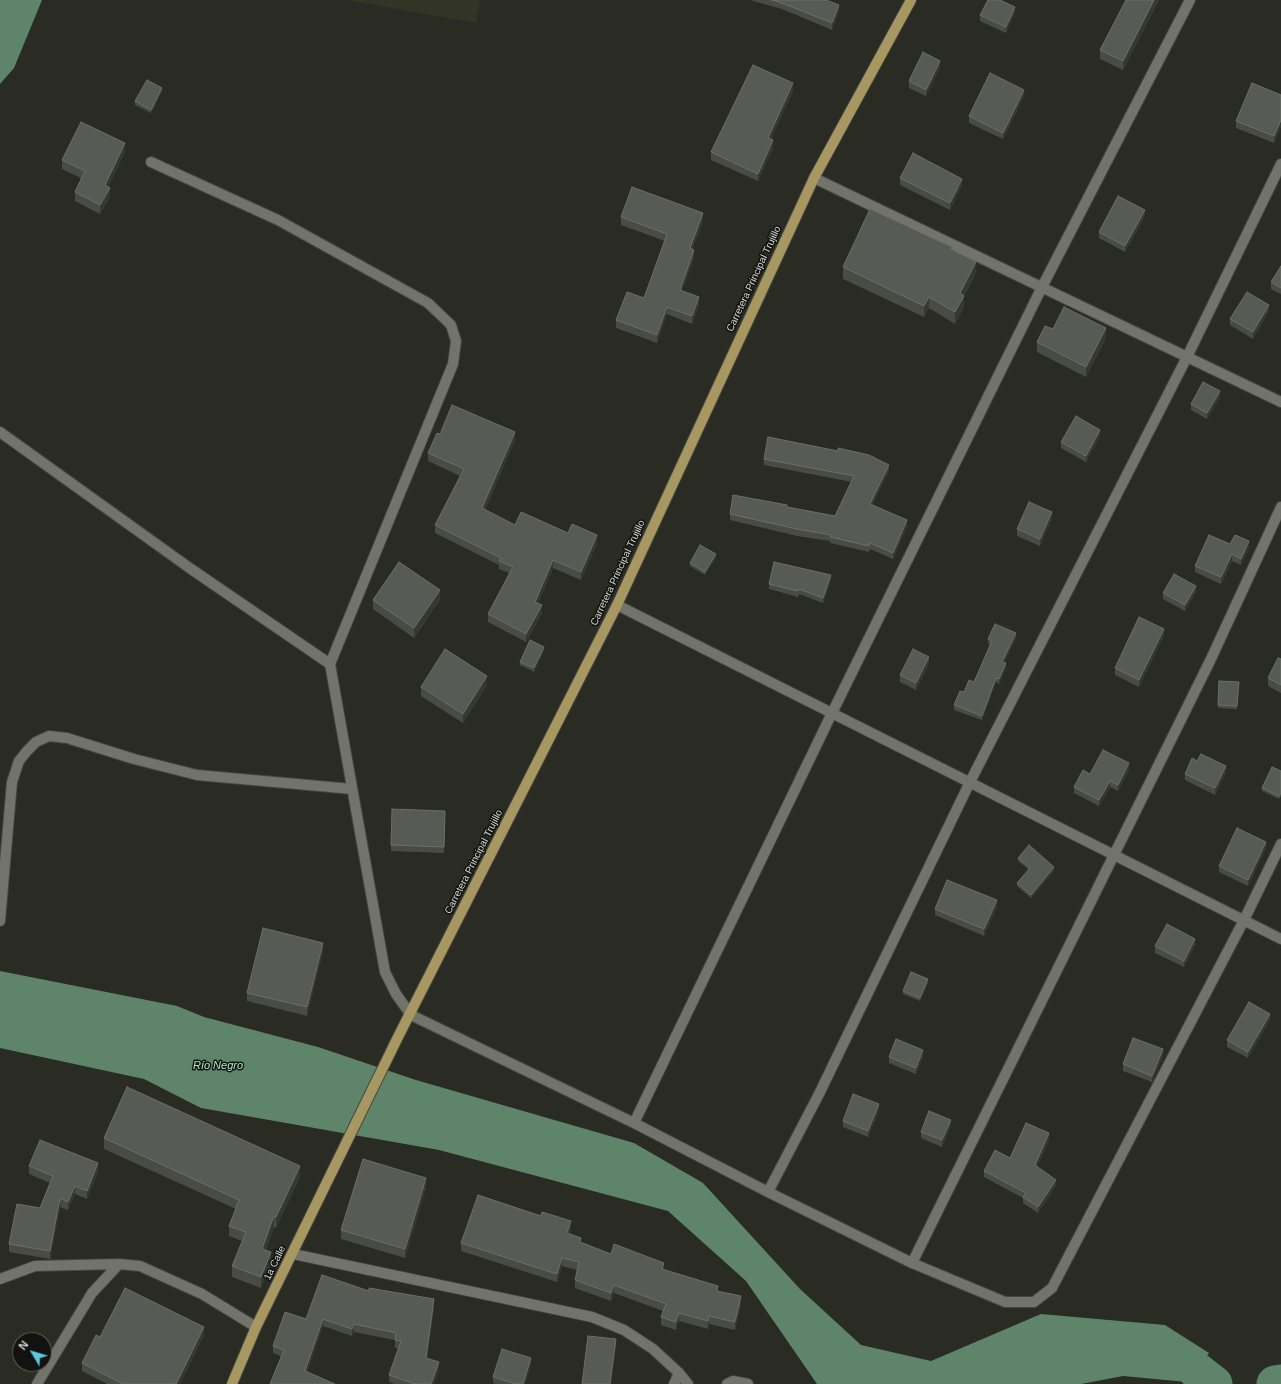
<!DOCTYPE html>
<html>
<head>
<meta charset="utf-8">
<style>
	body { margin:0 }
	#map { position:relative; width:1281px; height:1384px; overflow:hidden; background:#2a2b23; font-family:Arial,sans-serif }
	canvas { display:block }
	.north { position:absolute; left:12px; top:1332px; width:40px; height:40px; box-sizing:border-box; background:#121310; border:1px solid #60615e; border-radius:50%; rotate:308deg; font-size:11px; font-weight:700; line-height:16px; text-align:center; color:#d6d7d2 }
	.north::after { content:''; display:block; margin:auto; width:14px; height:18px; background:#57c9e2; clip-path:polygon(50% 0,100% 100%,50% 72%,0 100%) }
</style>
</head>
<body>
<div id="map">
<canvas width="1281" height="1384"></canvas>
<div class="north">N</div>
</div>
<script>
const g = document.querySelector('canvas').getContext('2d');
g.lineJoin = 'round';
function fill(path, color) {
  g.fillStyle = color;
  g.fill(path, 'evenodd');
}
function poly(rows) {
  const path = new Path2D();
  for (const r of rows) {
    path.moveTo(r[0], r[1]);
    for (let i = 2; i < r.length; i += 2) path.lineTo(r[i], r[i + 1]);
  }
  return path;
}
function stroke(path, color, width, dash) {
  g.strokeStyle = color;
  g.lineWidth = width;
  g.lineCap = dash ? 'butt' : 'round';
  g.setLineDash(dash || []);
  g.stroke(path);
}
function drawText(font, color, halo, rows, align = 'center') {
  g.font = font + ' Arial,sans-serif';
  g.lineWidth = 3;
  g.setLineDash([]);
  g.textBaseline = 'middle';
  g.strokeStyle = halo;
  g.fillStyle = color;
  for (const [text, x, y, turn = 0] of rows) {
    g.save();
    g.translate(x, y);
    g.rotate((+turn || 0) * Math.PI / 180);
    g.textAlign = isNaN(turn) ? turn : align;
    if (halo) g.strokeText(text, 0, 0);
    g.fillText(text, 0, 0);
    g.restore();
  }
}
fill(poly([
	[347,0,480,0,476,23]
]), '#323426');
fill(poly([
	[0,0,42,0,14,68,0,84],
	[0,971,177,1006,204,1017,318,1047,416,1080,634,1143,703,1183,800,1289,861,1345,931,1361,1041,1314,1165,1325,1209,1353,1187,1382,1123,1376,1081,1384,817,1384,746,1281,668,1211,439,1150,201,1108,144,1079,0,1048]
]), '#5e856a');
stroke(poly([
	[1196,1370,1214,1384],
	[1275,1384,1281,1383]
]), '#5e856a', 37);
const minor = poly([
	[151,162,278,220,428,303,451,325,456,341,453,364,330,664],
	[814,178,1281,402],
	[0,432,191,569,330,664,385,972,396,994,411,1015,634,1123,768,1192,912,1263,1005,1302,1034,1302,1052,1288,1244,920,1281,844],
	[617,605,1281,939],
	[0,921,12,782,19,761,27,751,36,742,49,736,67,738,134,759,197,775,352,789],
	[634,1123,832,713,1042,287,1190,0],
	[768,1192,819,1094,970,782,1187,357,1281,164],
	[293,1254,592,1317,624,1330,653,1349,679,1373,688,1384],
	[912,1263,1210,661,1281,507],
	[0,1279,35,1266,119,1264,140,1266,202,1294,256,1327],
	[37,1384,92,1293,119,1264],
	[674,1384,679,1373],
	[727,1384,733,1381,748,1384]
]);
const major = poly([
	[232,1384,256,1327,398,1037,617,605,814,178,911,0]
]);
stroke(minor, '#454640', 12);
stroke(major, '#454640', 12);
stroke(minor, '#72736a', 10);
stroke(major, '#a79862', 10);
fill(poly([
	[750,0,826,0,839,12,832,30,782,9],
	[1126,0,1159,0,1123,70,1100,59,1100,50],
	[1015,13,1006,33,980,21,980,15],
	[940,67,926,96,909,88,909,81],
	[162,91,151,113,135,105,135,101],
	[793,91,771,139,773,148,758,181,711,160,711,152],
	[1281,95,1281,126,1274,143,1236,128,1236,121],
	[1024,96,1003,139,969,123,969,116],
	[125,152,108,187,110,197,100,214,75,201,75,192,81,178,62,169,62,160],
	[900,178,962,185,950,210,900,185],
	[1145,216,1125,252,1099,238,1099,232],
	[621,217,703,221,692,249,694,258,682,291,699,305,692,324,667,314,657,343,616,328,616,320,644,298,665,241,621,225],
	[952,249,976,273,964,296,964,307,955,324,929,308,924,317,843,279,843,267],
	[1281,266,1281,294,1271,289,1271,282],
	[1269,311,1253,339,1230,325,1230,319],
	[1053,329,1106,338,1086,377,1037,352,1037,342],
	[1220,397,1207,419,1191,410,1191,404],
	[440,434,515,440,485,510,515,525,568,533,597,543,581,580,553,568,538,603,542,613,526,642,488,622,488,614,509,573,499,569,499,565,435,533,435,525,460,476,428,461,428,453],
	[1100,436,1086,462,1061,448,1061,442],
	[764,459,889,471,872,505,907,526,893,559,870,549,869,552,830,543,830,541,797,536,730,520,730,514,787,507,835,516,852,482,764,465],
	[1052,518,1040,546,1017,536,1017,529],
	[1230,544,1249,547,1241,565,1232,561,1221,584,1195,572,1195,566],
	[716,557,705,575,690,566,690,563],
	[831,580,823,603,799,594,798,597,769,589,769,584],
	[1196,592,1185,611,1163,599,1163,593],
	[373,600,440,600,414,638,373,609],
	[1164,635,1139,687,1115,675,1115,668],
	[1016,638,1004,663,1006,668,999,684,996,682,982,720,954,710,954,705,964,692,974,682,990,645,988,644,988,639],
	[544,650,534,672,520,665,520,662],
	[1281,659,1281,693,1268,686,1268,678],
	[929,664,916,690,900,682,900,675],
	[1219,681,1239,682,1237,709,1218,708],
	[487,685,463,723,421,696,421,687],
	[1197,761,1226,772,1215,795,1185,780,1185,774],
	[1129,770,1118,791,1110,787,1099,806,1074,793,1074,787,1090,774],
	[1281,771,1281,796,1279,799,1262,791,1262,788],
	[445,811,444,853,391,851,391,845],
	[1266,848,1248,886,1219,872,1219,866],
	[1018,858,1054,871,1031,898,1017,886,1017,883,1029,870,1018,861],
	[997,907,984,936,935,915,935,909],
	[1195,945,1184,967,1155,953,1155,946],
	[323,951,307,1016,247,1001,247,993],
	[928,983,920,1001,903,994,903,991],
	[1270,1020,1248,1058,1227,1047,1227,1040],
	[1163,1055,1152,1082,1123,1071,1123,1064],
	[889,1057,923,1057,916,1074,889,1063],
	[879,1110,868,1137,843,1127,843,1121],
	[951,1126,942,1147,921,1138,921,1132],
	[104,1138,300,1177,276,1228,274,1227,266,1250,271,1263,261,1288,232,1277,232,1266,242,1241,229,1236,229,1226,236,1209,104,1149],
	[1049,1140,1037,1167,1056,1186,1038,1213,1023,1203,1023,1198,984,1177,984,1171],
	[29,1166,98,1171,87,1199,75,1194,68,1210,60,1207,50,1259,9,1252,9,1244,40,1208,50,1183,29,1174],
	[426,1188,405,1258,341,1239,341,1230],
	[571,1229,569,1234,581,1243,611,1254,664,1270,718,1291,741,1304,735,1330,709,1324,708,1329,679,1321,676,1330,661,1325,661,1317,663,1311,614,1293,611,1301,575,1288,575,1280,577,1270,562,1266,557,1282,461,1251,461,1243],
	[369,1291,434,1306,427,1358,439,1370,434,1384,394,1384,389,1382,389,1375,399,1348,395,1348,395,1340,354,1332,352,1336,323,1326,307,1372,270,1384,281,1356,273,1353,273,1346,306,1319],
	[204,1335,180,1384,107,1384,82,1371,82,1363,100,1337],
	[531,1364,525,1384,495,1384,493,1383,493,1377]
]), '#494c46');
fill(poly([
	[1154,0,1159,0,1123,70,1123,61],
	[839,5,839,12,832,30,832,23],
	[1015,7,1015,13,1006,33,1006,27],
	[940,61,940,67,926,96,926,90],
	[793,83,793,91,768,146,768,138],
	[162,88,162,91,151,113,151,110],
	[1024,90,1024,96,1003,139,1003,133],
	[1281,120,1281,126,1274,143,1274,136],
	[773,140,773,148,758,181,758,174],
	[125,143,125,152,105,194,105,185],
	[962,179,962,185,950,210,950,203],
	[110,188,110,197,100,214,100,205],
	[1145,210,1145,216,1125,252,1125,246],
	[703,213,703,221,690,256,690,248],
	[694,250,694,258,680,298,680,290],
	[976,262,976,273,961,301,964,296,964,307,955,324,955,312,960,293],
	[699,297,699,305,692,324,692,316],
	[929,297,929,308,924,317,924,306],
	[1269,305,1269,311,1253,339,1253,332],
	[667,307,667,314,657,343,657,335],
	[1106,328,1106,338,1086,377,1086,367],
	[1220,391,1220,397,1207,419,1207,413],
	[1100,430,1100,436,1086,462,1086,456],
	[515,432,515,440,482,516,482,508],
	[889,465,889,471,870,510,870,504],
	[1052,512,1052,518,1040,546,1040,539],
	[907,520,907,526,893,559,893,553],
	[597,535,597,543,581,580,581,572],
	[1249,541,1249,547,1241,565,1241,559],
	[716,554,716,557,705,575,705,572],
	[1232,554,1232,561,1221,584,1221,577],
	[553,560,553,568,535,610,535,602],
	[831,575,831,580,823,603,823,598],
	[1196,586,1196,592,1185,611,1185,605],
	[440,590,440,600,414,638,414,628],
	[542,605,542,613,526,642,526,634],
	[1164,629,1164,635,1139,687,1139,680],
	[1016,633,1016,638,1002,667,1002,662],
	[544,647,544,650,534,672,534,668],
	[929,657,929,664,916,690,916,683],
	[1006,663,1006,668,999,684,999,679],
	[487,676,487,685,463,723,463,714],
	[996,678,996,682,982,720,982,716],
	[1129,763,1129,770,1118,791,1118,785],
	[1226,766,1226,772,1215,795,1215,788],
	[1110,781,1110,787,1099,806,1099,800],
	[1266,842,1266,848,1248,886,1248,880],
	[1054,867,1054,871,1031,898,1031,895],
	[997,900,997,907,984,936,984,929],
	[1195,939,1195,945,1184,967,1184,961],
	[323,943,323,951,307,1016,307,1007],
	[928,979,928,983,920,1001,920,998],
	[1270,1014,1270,1020,1248,1058,1248,1052],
	[1163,1049,1163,1055,1152,1082,1152,1076],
	[923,1050,923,1057,916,1074,916,1068],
	[879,1104,879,1110,868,1137,868,1131],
	[951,1120,951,1126,942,1147,942,1140],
	[1049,1133,1049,1140,1035,1172,1035,1165],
	[98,1163,98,1171,87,1199,87,1191],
	[300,1166,300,1177,276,1228,276,1217],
	[426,1178,426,1188,405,1258,405,1249],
	[1056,1180,1056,1186,1038,1213,1038,1207],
	[75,1186,75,1194,68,1210,68,1202],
	[60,1198,60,1207,50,1259,50,1251],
	[274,1216,274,1227,262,1259,262,1249],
	[571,1221,571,1229,567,1241,567,1233],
	[271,1252,271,1263,261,1288,261,1277],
	[562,1258,562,1266,557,1282,557,1274],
	[664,1263,664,1271,662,1269],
	[614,1285,614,1293,611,1301,611,1293],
	[741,1296,741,1304,735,1330,735,1322],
	[434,1299,434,1306,426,1366,426,1358],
	[679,1313,679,1321,676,1330,676,1322],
	[709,1316,709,1324,708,1329,708,1321],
	[323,1319,323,1326,305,1379,305,1371],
	[354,1324,354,1332,352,1336,352,1329],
	[204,1327,204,1335,180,1384,176,1384],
	[616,1339,616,1346,611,1384,610,1384],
	[531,1358,531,1364,525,1384,523,1384],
	[439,1362,439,1370,434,1384,431,1384]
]), '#363931');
const building = poly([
	[772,0,826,0,839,5,832,23,782,3,772,0],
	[988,0,1000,0,1015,7,1006,27,980,15,988,0],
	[1126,0,1154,0,1123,61,1100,50,1126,0],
	[923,52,940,61,926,90,909,81,923,52],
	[753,65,793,83,768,138,773,140,758,174,711,152,753,65],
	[990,73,1024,90,1003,133,969,116,990,73],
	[147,80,162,88,151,110,135,101,147,80],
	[1252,83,1281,95,1281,120,1274,136,1236,121,1252,83],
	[81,122,125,143,105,185,110,188,100,205,75,192,85,171,62,160,81,122],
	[913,153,962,179,950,203,900,178,913,153],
	[632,187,703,213,690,248,694,250,680,290,699,297,692,316,667,307,657,335,616,320,627,292,644,298,667,234,621,217,632,187],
	[1118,196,1145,210,1125,246,1099,232,1118,196],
	[870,209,952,247,951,249,976,262,960,293,964,296,955,312,929,297,924,306,843,267,870,209],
	[1281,266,1281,288,1271,282,1281,266],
	[1247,292,1269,305,1253,332,1230,319,1247,292],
	[1064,307,1106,328,1086,367,1037,342,1045,326,1053,329,1064,307],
	[1203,382,1220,391,1207,413,1191,404,1203,382],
	[452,405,515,432,482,508,515,525,521,512,568,533,572,524,597,535,581,572,553,560,535,602,542,605,526,634,488,614,513,567,499,561,501,558,435,525,464,469,428,453,437,433,440,434,452,405],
	[1076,416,1100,430,1086,456,1061,442,1076,416],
	[768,437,838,451,838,448,869,455,889,465,870,504,907,520,893,553,870,543,869,546,830,537,831,535,797,529,730,514,733,495,787,505,787,507,835,516,854,476,764,459,768,437],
	[1029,502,1052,512,1040,539,1017,529,1029,502],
	[1209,535,1230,544,1235,535,1249,541,1241,559,1232,554,1221,577,1195,566,1209,535],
	[700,545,716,554,705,572,690,563,700,545],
	[399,562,440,590,414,628,373,600,399,562],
	[774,562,831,575,823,598,799,589,798,591,769,584,774,562],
	[1174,574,1196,586,1185,605,1163,593,1174,574],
	[1139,617,1164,629,1139,680,1115,668,1139,617],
	[995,624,1016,633,1002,662,1006,663,999,679,996,678,982,716,954,705,960,691,964,692,969,680,974,682,992,641,988,639,995,624],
	[530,640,544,647,534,668,520,662,530,640],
	[445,649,487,676,463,714,421,687,445,649],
	[913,649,929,657,916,683,900,675,913,649],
	[1278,658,1281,659,1281,685,1268,678,1278,658],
	[1219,681,1239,682,1237,706,1218,705,1219,681],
	[1103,750,1129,763,1118,785,1110,781,1099,800,1074,787,1083,770,1090,774,1103,750],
	[1201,754,1226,766,1215,788,1185,774,1192,758,1197,761,1201,754],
	[1272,767,1281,771,1281,793,1279,796,1262,788,1272,767],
	[392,809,445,811,444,847,391,845,392,809],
	[1237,828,1266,842,1248,880,1219,866,1237,828],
	[1029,845,1054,867,1031,895,1017,883,1030,868,1018,858,1029,845],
	[947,880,997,900,984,929,935,909,947,880],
	[1167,924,1195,939,1184,961,1155,946,1167,924],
	[263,928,323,943,307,1007,247,993,263,928],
	[911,972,928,979,920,998,903,991,911,972],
	[1249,1002,1270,1014,1248,1052,1227,1040,1249,1002],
	[1133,1038,1163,1049,1152,1076,1123,1064,1133,1038],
	[896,1039,923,1050,916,1068,889,1057,896,1039],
	[127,1087,300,1166,276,1217,274,1216,262,1249,271,1252,261,1277,232,1266,246,1232,229,1226,239,1200,104,1138,127,1087],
	[853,1094,879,1104,868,1131,843,1121,853,1094],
	[929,1111,951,1120,942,1140,921,1132,929,1111],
	[1026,1123,1049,1133,1035,1165,1056,1180,1038,1207,1023,1197,1026,1193,984,1171,995,1150,1010,1158,1026,1123],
	[40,1140,98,1163,87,1191,75,1186,68,1202,60,1198,50,1251,9,1244,17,1204,40,1208,53,1176,29,1166,40,1140],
	[363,1159,426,1178,405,1249,341,1230,363,1159],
	[478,1195,541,1216,542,1212,571,1221,567,1233,581,1238,580,1242,611,1254,614,1244,664,1263,662,1269,718,1286,717,1291,741,1296,735,1322,709,1316,708,1321,679,1313,676,1322,661,1317,666,1304,614,1285,611,1293,575,1280,579,1262,562,1258,557,1274,461,1243,478,1195],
	[322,1275,369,1291,369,1288,434,1299,426,1358,439,1362,431,1384,415,1384,389,1375,401,1341,395,1340,396,1333,354,1324,352,1329,323,1319,305,1371,335,1384,270,1384,284,1350,273,1346,285,1312,306,1319,322,1275],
	[125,1288,204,1327,176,1384,123,1384,82,1363,96,1335,100,1337,125,1288],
	[588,1336,616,1339,610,1384,582,1384,588,1336],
	[502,1349,531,1358,523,1384,516,1384,493,1377,502,1349]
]);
fill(building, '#585b55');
stroke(building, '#6c6f68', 1);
drawText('10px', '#d6d7d2', '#121310', [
	["Carretera Principal Trujillo",754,279,-65],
	["Carretera Principal Trujillo",618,573,-65],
	["Carretera Principal Trujillo",474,862,-63],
	["1a Calle",275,1263,-64]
]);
drawText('italic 11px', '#aaebbe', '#121310', [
	["Río Negro",218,1066]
]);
</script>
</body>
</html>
